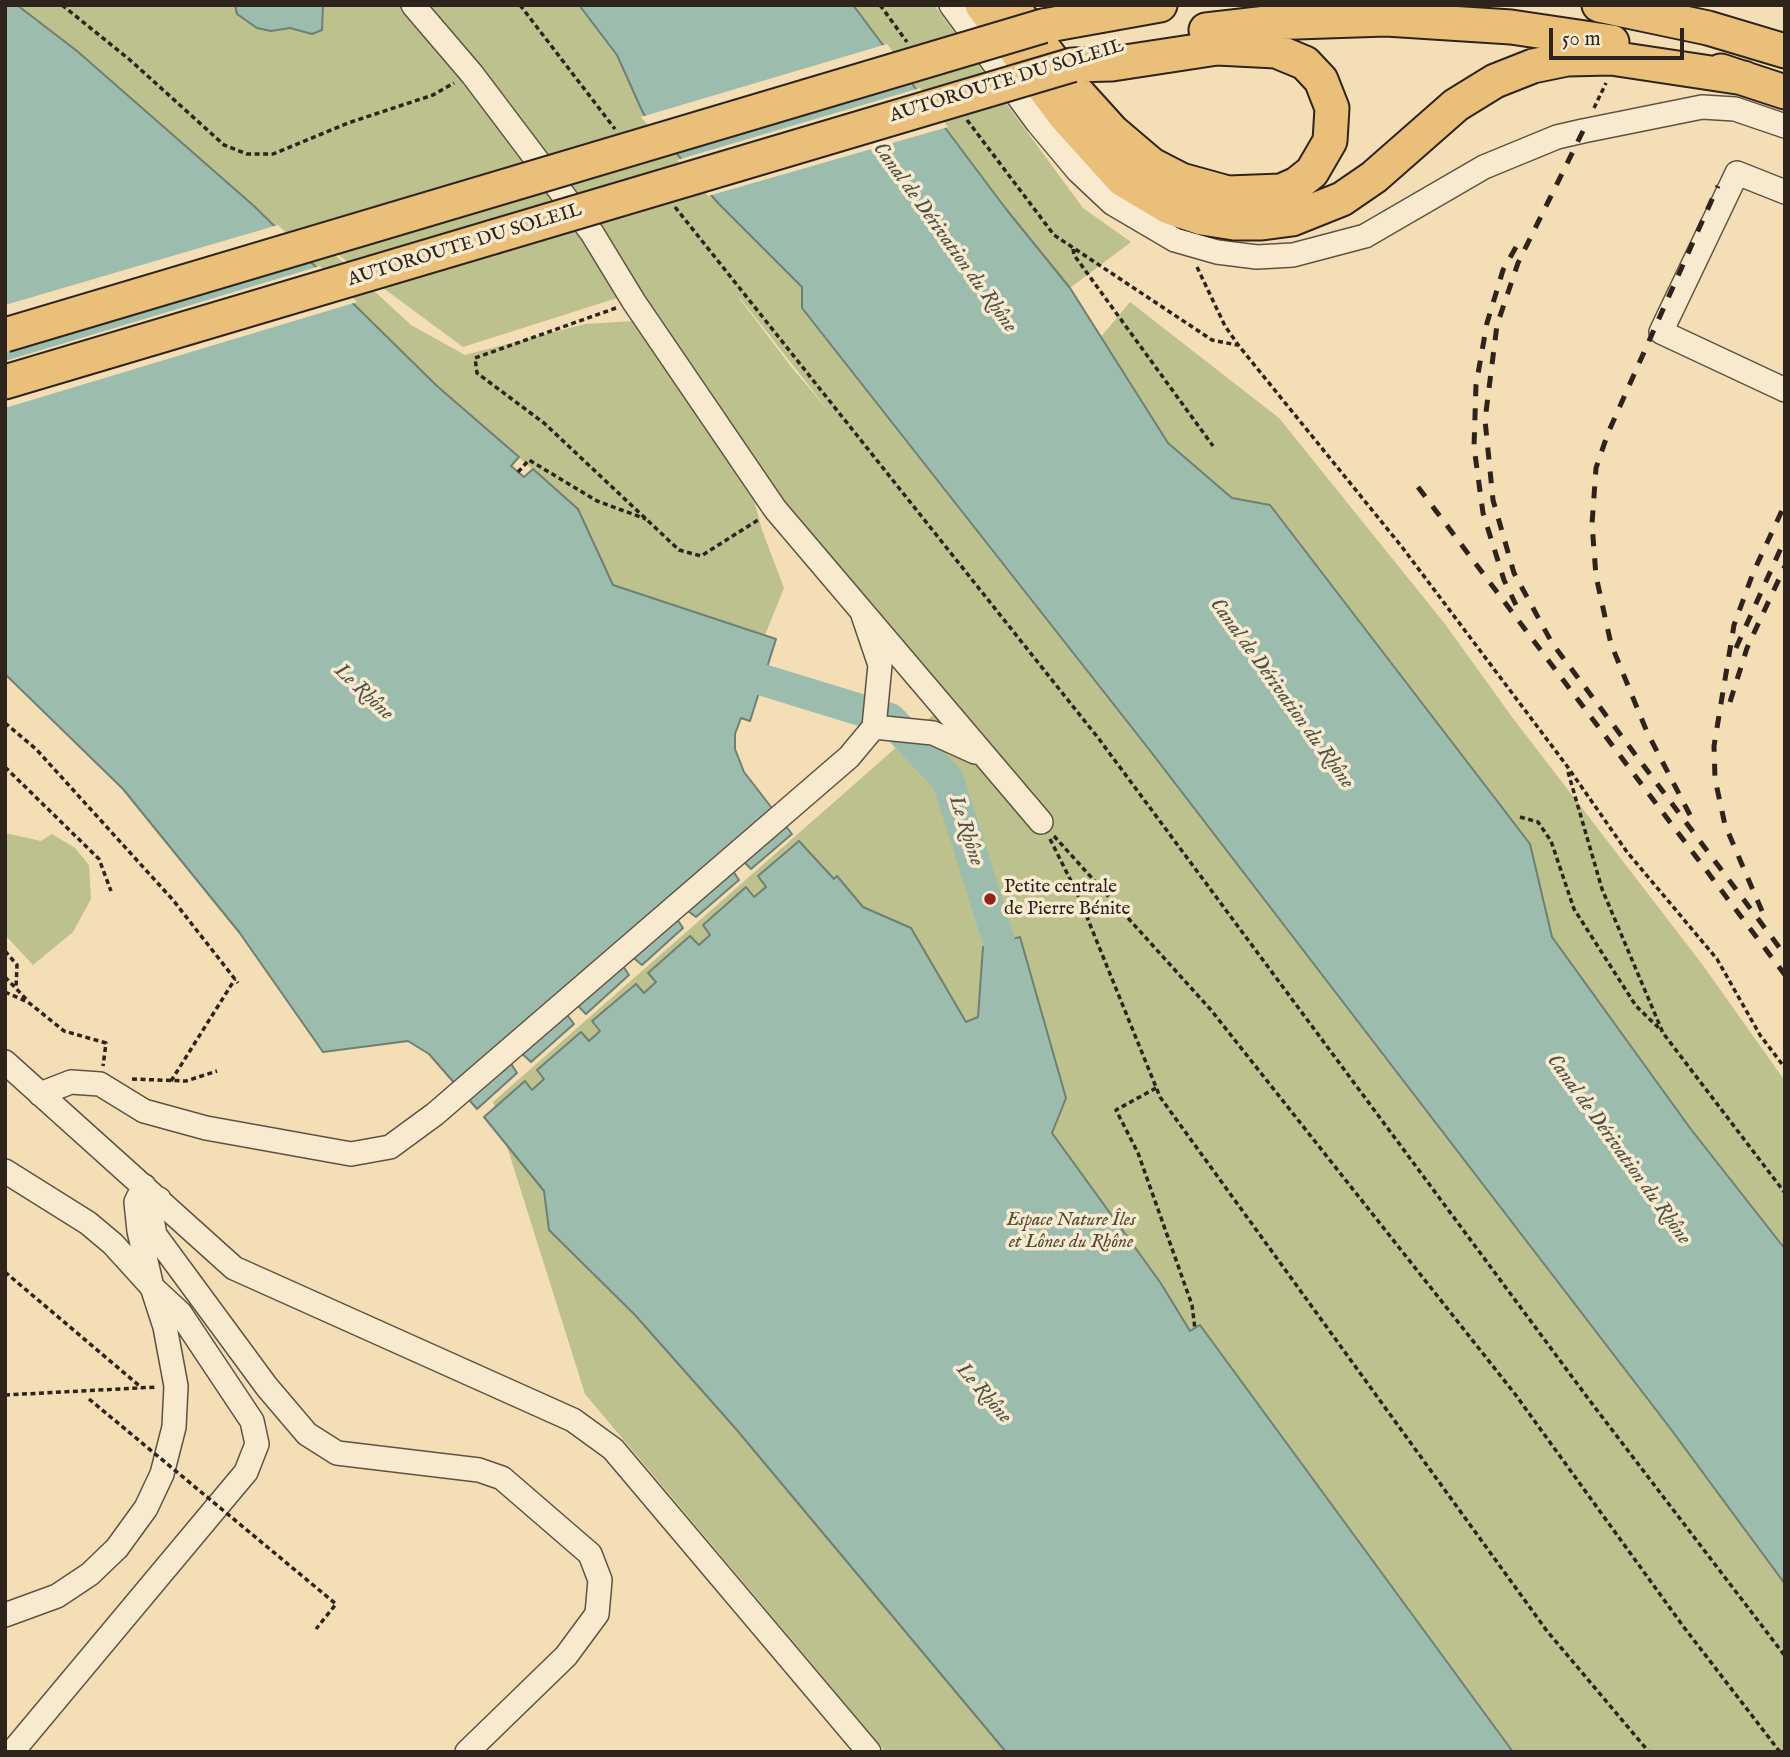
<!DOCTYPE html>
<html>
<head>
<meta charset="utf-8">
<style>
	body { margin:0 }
	#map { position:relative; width:1790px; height:1757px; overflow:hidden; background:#f4deb5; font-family:"IM FELL English",serif }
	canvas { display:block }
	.frame { position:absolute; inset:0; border:7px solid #2e241c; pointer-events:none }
	.scale { position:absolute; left:1549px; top:28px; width:135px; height:32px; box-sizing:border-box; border:4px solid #2e241c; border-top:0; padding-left:9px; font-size:21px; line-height:24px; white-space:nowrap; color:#2e241c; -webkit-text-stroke:5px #f8eacf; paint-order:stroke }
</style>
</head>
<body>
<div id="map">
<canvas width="1790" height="1757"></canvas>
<div class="frame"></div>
<div class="scale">50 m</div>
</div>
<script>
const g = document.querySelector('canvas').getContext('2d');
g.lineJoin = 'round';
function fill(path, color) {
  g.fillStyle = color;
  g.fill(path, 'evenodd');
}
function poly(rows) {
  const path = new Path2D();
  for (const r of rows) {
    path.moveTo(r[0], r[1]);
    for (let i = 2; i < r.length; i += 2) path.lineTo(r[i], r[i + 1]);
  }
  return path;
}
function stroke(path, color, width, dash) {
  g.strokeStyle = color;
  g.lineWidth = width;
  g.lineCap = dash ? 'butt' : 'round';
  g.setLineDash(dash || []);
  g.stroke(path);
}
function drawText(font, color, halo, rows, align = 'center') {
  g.font = font + ' "IM FELL English",serif';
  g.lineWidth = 7;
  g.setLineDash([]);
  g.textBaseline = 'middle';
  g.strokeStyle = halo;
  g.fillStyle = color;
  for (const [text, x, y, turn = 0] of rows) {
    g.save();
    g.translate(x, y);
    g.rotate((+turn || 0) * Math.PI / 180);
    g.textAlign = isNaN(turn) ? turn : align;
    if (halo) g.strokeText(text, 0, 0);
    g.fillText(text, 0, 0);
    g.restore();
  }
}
fill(poly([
	[17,5,579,5,617,55,643,113,717,202,802,287,802,308,1044,616,1785,1379,1785,1752,886,1752,585,1394,493,1102,949,701,794,517,740,443,639,291,463,347,321,242,411,325,465,355,585,324,633,321,751,489,762,530,784,588,765,635,613,585,578,509,437,386,254,206,77,51],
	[739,298,740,298,828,410,793,369],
	[853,5,934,5,1083,208,1131,242,1070,288,1006,209],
	[1130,302,1279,418,1445,624,1512,717,1702,964,1785,1081,1785,1249,1690,1128,1552,937,1530,844,1270,505,1232,498,1168,443,1100,338],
	[5,833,41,841,52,834,75,848,89,865,91,899,73,932,33,965,5,935]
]), '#bcc18d');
const water = poly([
	[5,5,17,5,77,51,254,206,437,386,519,457,511,466,524,477,533,469,578,509,613,585,776,639,750,721,741,718,735,734,735,749,744,772,792,834,751,869,741,859,731,868,739,880,696,917,684,908,675,916,683,928,642,965,630,955,621,963,629,975,586,1014,575,1003,565,1012,574,1024,531,1062,519,1051,509,1060,517,1073,477,1109,429,1054,408,1041,323,1052,239,932,123,789,5,674,5,5],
	[235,5,323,5,322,30,312,34,290,28,271,31,257,28,237,14,235,5],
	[579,5,853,5,1006,209,1070,288,1168,443,1232,498,1270,505,1504,810,1530,844,1552,937,1690,1128,1785,1249,1785,1584,1670,1428,1148,748,802,308,802,287,717,202,643,113,617,55,579,5],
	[799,841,834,879,837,876,863,907,911,928,966,1022,978,1017,983,947,1020,937,1066,1098,1052,1133,1160,1282,1190,1331,1200,1325,1513,1752,1006,1752,736,1429,635,1315,549,1230,544,1191,484,1117,525,1081,532,1090,544,1079,537,1070,581,1032,589,1041,600,1031,592,1021,636,984,644,993,656,982,648,973,690,936,699,945,710,935,703,925,746,887,754,897,766,887,758,876,799,841]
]);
fill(water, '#9cbcae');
stroke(water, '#707f74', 2);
fill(poly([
	[887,44,916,83,673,155,641,117],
	[920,88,948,127,708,196,677,160],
	[278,225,315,261,5,352,5,305],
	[320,266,357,302,5,408,5,361]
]), '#f4deb5');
stroke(poly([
	[721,677,740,673,890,719,948,780,1012,983]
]), '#9cbcae', 32);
const minor = poly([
	[413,5,472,74,592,233,634,302,775,509,1041,822],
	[951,5,1037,122,1078,171,1112,203,1175,240,1217,252,1257,257,1293,255,1365,236,1484,167,1557,137,1583,131,1702,107,1735,109,1785,126],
	[1785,192,1737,173,1661,332,1785,390],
	[874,727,933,733,975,752],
	[5,1062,234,1268,573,1420,613,1449,869,1752],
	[40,1094,71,1082,100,1084,144,1111,206,1128,351,1154,390,1147,435,1114,849,757,874,727,880,665,863,615],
	[5,1171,88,1223,113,1244,152,1287,165,1327,176,1386,174,1427,162,1474,146,1508,117,1548,90,1574,57,1596,5,1615],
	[159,1199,151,1214,155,1235,267,1387,307,1434,337,1453,479,1470,502,1478,590,1554,600,1580,597,1614,566,1656,467,1752],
	[12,1752,246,1472,257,1444,252,1421,180,1313,152,1287,139,1231,136,1202,144,1186]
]);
const highway = poly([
	[982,5,1066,117,1122,179,1169,207,1202,218,1234,223,1262,223,1292,219,1342,199,1374,177,1456,105,1495,81,1533,66,1567,59,1611,58,1744,78],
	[1011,5,1074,89,1112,131,1152,165,1181,180,1228,193,1281,191,1297,184,1312,172,1330,141,1332,108,1321,80,1305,63,1276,51,1217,48,1112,64,1072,65],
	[1599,5,1708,28,1785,51],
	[1043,26,1160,5],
	[1206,30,1267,23,1386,19,1511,27,1612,42],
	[1721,71,1785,92],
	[5,382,493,237]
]);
stroke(minor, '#605242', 26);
stroke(highway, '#2e241c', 37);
stroke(poly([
	[62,5,130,60,224,145,247,154,273,154,348,123,433,95,454,83],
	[520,5,615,129],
	[880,5,907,42],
	[1594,108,1606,83],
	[967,120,1054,235,1212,340,1237,345],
	[675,207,1099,739,1590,1401,1785,1656],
	[1073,249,1074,255,1213,446],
	[1197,267,1225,326,1239,346,1402,547,1567,766,1627,852,1717,959,1760,1035,1785,1068],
	[616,308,475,358,477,373,544,423,679,550,701,556,758,520],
	[518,472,529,460,597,501,646,519],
	[5,723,36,749,173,900,238,983],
	[5,767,99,859,111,891],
	[1568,772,1602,889,1663,1033,1785,1193],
	[1520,817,1538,822,1551,841,1574,909,1636,1006,1662,1031],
	[1054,836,1211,1010,1515,1394,1683,1626,1780,1752],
	[1050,839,1078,895,1160,1097,1547,1631,1649,1752],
	[5,951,17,965,16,988],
	[5,977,28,1001],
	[5,992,28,1002,64,1031,106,1043,103,1066],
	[132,1079,186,1081,217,1071],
	[171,1081,235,979],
	[1156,1088,1116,1110,1138,1153,1192,1305,1195,1329],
	[5,1272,142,1388],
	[5,1395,157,1387]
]), '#2e241c', 3.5, [5, 3.5]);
stroke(minor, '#f8eacf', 23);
stroke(highway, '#eabf7a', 33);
stroke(poly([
	[1583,131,1518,263,1497,325,1485,420,1493,500,1514,573,1552,643,1785,955],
	[1516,247,1503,270,1487,323,1476,385,1474,447,1483,513,1504,580,1516,605],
	[1418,487,1785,975],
	[1736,648,1785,539],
	[1730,702,1747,648,1785,566],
	[1690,815,1647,732,1611,644,1596,576,1592,524,1596,468,1608,433,1718,186],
	[1762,911,1725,825,1715,779,1714,746,1734,625,1753,573,1785,504]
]), '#2e241c', 5, [12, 12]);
const highwayBridge = poly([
	[493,237,1072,65],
	[5,335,1043,26]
]);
stroke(highwayBridge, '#2e241c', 37, []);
stroke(poly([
	[89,1399,336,1604,316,1629]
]), '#2e241c', 3.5, [5, 3.5]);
stroke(highwayBridge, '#eabf7a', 33);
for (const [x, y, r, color] of [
	[990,899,7,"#8f2418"]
]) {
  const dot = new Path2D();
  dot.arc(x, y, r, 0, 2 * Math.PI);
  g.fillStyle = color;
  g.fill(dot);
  stroke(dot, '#f8eacf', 2.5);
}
drawText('19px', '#2e241c', '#f8eacf', [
	["AUTOROUTE DU SOLEIL",1007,82,-17],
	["AUTOROUTE DU SOLEIL",465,246,-17]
]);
drawText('19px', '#2e241c', '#f8eacf', [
	["Petite centrale",1004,888],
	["de Pierre Bénite",1004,910]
], 'left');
drawText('italic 19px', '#524b38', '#f8eacf', [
	["Espace Nature Îles",1071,1221],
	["et Lônes du Rhône",1071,1243]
]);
drawText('italic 21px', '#4f5248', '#f8eacf', [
	["Canal de Dérivation du Rhône",944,238,54],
	["Le Rhône",363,693,43],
	["Canal de Dérivation du Rhône",1281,694,54],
	["Le Rhône",965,831,72],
	["Canal de Dérivation du Rhône",1618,1150,54],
	["Le Rhône",983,1394,49]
]);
</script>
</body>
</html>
